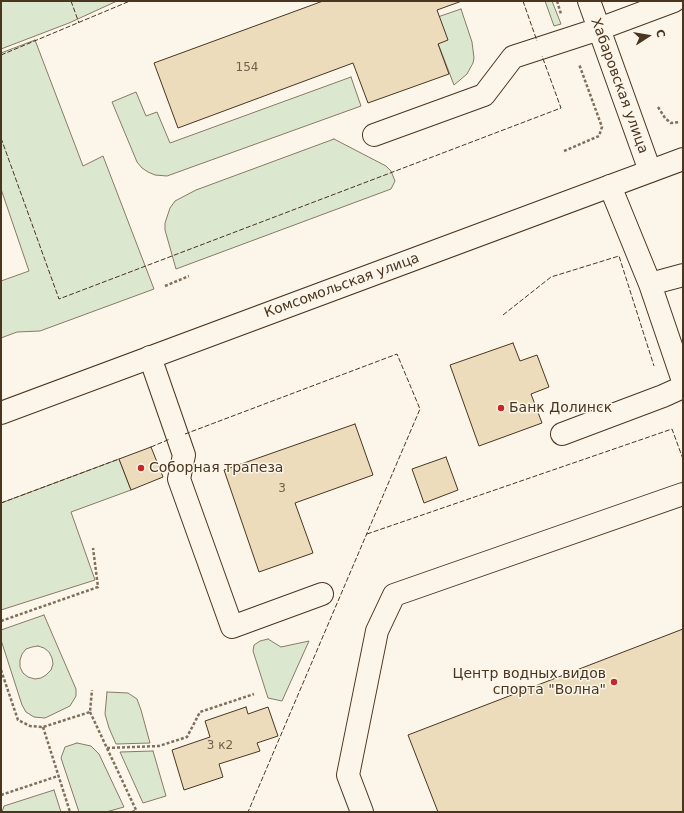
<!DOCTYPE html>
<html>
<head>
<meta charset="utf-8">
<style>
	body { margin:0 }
	#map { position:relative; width:684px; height:813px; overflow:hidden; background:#fbf6e9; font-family:"DejaVu Sans",sans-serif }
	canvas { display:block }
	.frame { position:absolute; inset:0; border:2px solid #4a3520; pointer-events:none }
	.north { position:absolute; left:628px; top:16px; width:40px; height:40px; -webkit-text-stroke:3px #fbf6e9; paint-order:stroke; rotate:78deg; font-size:11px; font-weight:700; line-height:16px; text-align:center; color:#4a3520 }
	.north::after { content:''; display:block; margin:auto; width:14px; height:18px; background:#4a3520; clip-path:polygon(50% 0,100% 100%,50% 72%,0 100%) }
</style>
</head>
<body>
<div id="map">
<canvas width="684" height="813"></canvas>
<div class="frame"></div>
<div class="north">С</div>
</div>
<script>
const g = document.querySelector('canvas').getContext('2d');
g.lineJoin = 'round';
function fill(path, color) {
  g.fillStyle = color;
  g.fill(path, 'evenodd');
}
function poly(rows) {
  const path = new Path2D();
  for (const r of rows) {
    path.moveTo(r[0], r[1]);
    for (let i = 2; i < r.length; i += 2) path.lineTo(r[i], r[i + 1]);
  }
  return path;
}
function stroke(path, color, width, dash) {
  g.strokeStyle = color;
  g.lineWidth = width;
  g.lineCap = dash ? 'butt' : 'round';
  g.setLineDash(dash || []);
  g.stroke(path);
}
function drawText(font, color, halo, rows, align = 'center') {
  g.font = font + ' "DejaVu Sans",sans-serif';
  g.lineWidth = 3;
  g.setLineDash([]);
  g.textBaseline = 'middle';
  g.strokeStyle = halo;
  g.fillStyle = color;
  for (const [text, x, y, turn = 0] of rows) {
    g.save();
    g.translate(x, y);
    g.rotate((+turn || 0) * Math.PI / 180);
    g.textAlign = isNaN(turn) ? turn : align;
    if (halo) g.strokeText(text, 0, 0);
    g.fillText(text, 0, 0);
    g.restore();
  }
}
const green = poly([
	[1,1,117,1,69,23,1,49,1,1],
	[545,1,552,1,561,24,554,26,545,1],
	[461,9,472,42,474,58,473,63,467,74,454,85,429,20,461,9],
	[35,40,83,166,103,156,154,289,40,331,17,332,1,338,1,281,29,271,1,189,1,53,35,40],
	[351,77,361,106,167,176,155,175,148,172,142,168,137,162,112,102,136,92,146,116,157,112,170,143,351,77],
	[334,139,386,166,391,171,395,181,391,189,176,269,165,230,165,223,170,208,175,201,196,190,334,139],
	[119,459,131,490,71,512,95,580,1,610,1,503,119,459],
	[44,615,76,689,76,696,70,706,45,718,34,717,26,712,22,705,1,640,1,630,44,615],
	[38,646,44,648,49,652,52,658,53,664,51,670,46,675,41,678,35,679,28,677,23,673,20,667,20,660,22,654,26,649,32,647,38,646],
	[268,639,281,647,309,641,282,701,268,698,253,651,254,645,260,641,268,639],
	[107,692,128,693,137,699,141,710,150,743,116,744,109,728,105,714,107,692],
	[77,743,91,746,99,754,124,807,106,812,79,812,61,758,65,747,77,743],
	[153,751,166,796,143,803,120,752,153,751],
	[54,790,61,812,2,812,4,806,54,790]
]);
fill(green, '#dce7d0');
stroke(green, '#887966', 1);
const building = poly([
	[323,1,462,1,437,10,448,40,438,44,449,74,368,103,353,63,178,128,154,63,323,1],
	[513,343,520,361,537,355,549,387,531,394,542,423,479,446,450,365,513,343],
	[355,424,373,475,295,503,313,553,259,572,224,470,355,424],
	[151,447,163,477,131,490,119,459,151,447],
	[446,457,458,490,424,503,412,469,446,457],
	[683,629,683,812,438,812,408,735,683,629],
	[246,707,248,714,268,707,278,736,257,743,260,751,219,764,223,777,184,790,172,750,210,737,205,721,246,707]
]);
fill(building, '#ecdcbc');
stroke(building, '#4a3520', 1);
const minor = poly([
	[589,1,650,171],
	[374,135,484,95,513,57,599,29,674,1],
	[610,186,650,284,683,381],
	[650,284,683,275],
	[150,357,184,455,179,479,232,627,322,594],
	[562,434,663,396,683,387],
	[362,812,348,775,377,631,394,595,683,494]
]);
const major = poly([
	[1,413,683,159]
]);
stroke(minor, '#4a3520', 24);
stroke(major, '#4a3520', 24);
stroke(poly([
	[557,1,561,14],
	[658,107,665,118,671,123,680,122],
	[564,151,599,136,602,127,579,64],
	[165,286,189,276],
	[1,621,98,587,93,548],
	[1,670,18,720,30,726,43,727,90,712,92,690],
	[90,712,137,812],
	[43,727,70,812],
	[107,748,159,746,187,737,200,712,254,694],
	[1,795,58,776],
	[132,812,136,811]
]), '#7f6f5c', 2.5, [3, 2]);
stroke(minor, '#fbf6e9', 22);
stroke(major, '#fbf6e9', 22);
stroke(poly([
	[71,1,79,23],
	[523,1,537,41],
	[1,55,130,1],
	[1,138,59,299,561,108,542,56],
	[503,315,551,277,619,256,654,366],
	[185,434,397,354,420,409,248,812],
	[151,447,170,439],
	[1,503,119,459],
	[367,534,672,429,683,459]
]), '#4a3520', 1, [5, 2]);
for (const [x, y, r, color] of [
	[501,408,4,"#c62828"],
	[141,468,4,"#c62828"],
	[614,682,4,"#c62828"]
]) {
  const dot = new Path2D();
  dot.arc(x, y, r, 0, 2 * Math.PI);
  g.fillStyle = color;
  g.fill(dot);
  stroke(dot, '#fbf6e9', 1.5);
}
drawText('12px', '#725f47', null, [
	["154",247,68],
	["3",282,489],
	["3 к2",220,746]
]);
drawText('14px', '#4a3520', '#fbf6e9', [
	["Хабаровская улица",619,86,70],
	["Комсомольская улица",342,286,-20]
]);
drawText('14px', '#4a3520', '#fbf6e9', [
	["Банк Долинск",509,408],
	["Соборная трапеза",149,468],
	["Центр водных видов",606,674,"right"],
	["спорта \"Волна\"",606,690,"right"]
], 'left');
</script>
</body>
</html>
